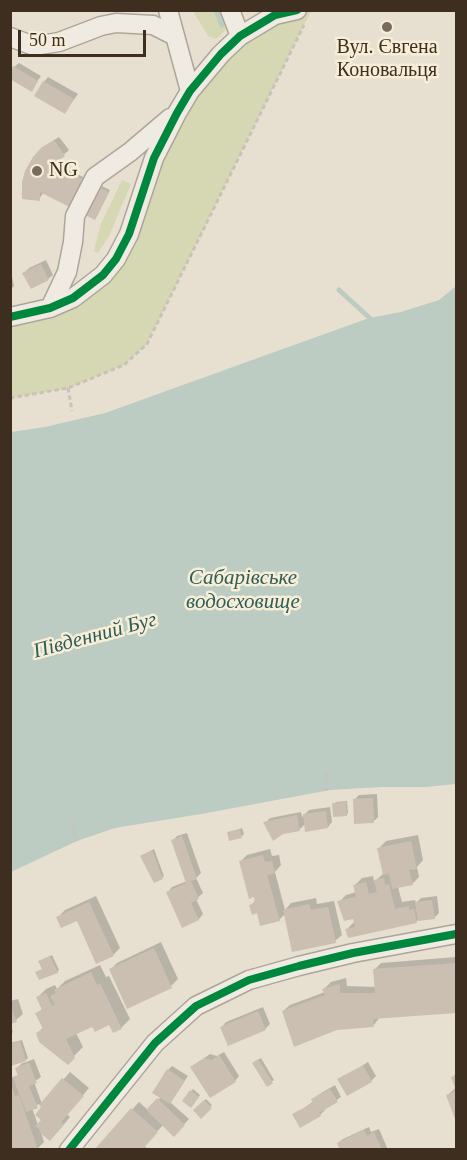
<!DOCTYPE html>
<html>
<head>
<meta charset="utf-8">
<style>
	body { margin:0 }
	#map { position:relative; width:467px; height:1160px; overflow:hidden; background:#e7e0d1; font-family:Georgia,serif }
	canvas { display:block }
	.frame { position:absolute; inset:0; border:12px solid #3d2e20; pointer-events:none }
	.scale { position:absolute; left:18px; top:30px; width:128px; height:27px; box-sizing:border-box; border:3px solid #3d2e20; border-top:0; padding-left:8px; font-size:18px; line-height:21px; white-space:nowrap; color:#3d2e20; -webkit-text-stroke:4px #f7eed8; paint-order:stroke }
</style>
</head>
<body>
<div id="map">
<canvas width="467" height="1160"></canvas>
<div class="frame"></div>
<div class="scale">50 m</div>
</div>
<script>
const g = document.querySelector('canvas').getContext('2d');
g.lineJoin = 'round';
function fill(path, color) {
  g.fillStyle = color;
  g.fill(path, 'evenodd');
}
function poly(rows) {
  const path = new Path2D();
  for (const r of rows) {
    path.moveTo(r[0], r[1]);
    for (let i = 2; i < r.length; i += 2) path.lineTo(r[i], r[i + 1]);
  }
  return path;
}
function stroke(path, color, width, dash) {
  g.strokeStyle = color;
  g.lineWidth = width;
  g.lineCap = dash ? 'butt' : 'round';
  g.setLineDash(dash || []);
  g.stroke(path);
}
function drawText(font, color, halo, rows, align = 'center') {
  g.font = font + ' Georgia,serif';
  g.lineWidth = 5;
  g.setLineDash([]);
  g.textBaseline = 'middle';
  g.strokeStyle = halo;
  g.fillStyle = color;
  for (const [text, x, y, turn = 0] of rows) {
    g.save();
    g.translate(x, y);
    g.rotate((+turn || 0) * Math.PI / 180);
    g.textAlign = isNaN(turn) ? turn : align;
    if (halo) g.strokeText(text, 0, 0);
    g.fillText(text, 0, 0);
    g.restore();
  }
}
fill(poly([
	[193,11,230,11,235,22,216,39,208,36],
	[296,11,311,11,147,344,124,365,68,388,11,398,11,317,103,275,154,158,221,54],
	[122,180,131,184,109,236,98,253,94,251,100,226]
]), '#d6d7b3');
fill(poly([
	[456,286,456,784,426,787,382,787,330,790,207,813,115,828,77,841,11,872,11,432,45,427,105,413,369,318,401,312,439,300]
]), '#bcccc2');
fill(poly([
	[19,63,41,76,31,90,14,67],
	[48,77,78,94,65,112,44,82],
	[59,137,69,150,54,163,110,190,97,216,44,192,39,199,26,171,49,143],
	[46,260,53,275,48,279,24,273,29,268],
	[10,267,14,286,10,290],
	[377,794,378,817,374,821,354,800,359,795],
	[347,801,348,813,346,815,334,804,336,802],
	[330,807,332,822,328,827,306,823,299,830,265,823,270,818,301,812,302,817,309,810],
	[242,828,244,834,242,836,228,833],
	[187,833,201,873,196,878,203,893,196,899,203,914,199,919,183,926,168,892,172,887,187,881,172,841,177,836],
	[418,835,423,860,417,867,419,877,412,884,398,887,402,902,415,900,416,903,421,898,437,896,439,913,434,918,418,920,416,922,347,929,354,922,354,917,339,902,346,895,356,892,355,885,362,878,373,876,374,882,384,873,379,848,386,841],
	[154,849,164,876,162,878,141,856],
	[270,849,272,856,279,855,281,865,275,872,285,910,291,903,316,898,317,904,334,901,342,935,335,941,285,914,279,920,258,911,251,905,256,900,240,862,247,855],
	[96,896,120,948,113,955,78,919,58,917,65,910],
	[161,942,178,979,171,986,110,970,117,963],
	[52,955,59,970,57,972,44,968,40,961],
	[456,957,456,1012,380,1017,373,1026,283,1011,290,1005,325,992,324,989,331,982,346,978,347,986,376,987,374,970,381,963],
	[100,965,106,977,109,976,130,1019,121,1028,110,1023,92,1025,76,1033,83,1047,67,1063,37,1033,44,1027,37,1014,43,1008,37,998,46,989,55,985,57,989,65,981],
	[18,999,23,1014,16,1020,10,1022,10,1001],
	[263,1007,270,1024,265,1029,222,1027,226,1022],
	[10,1023,13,1032,10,1035],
	[22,1040,28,1058,21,1064,34,1059,41,1077,34,1082,42,1104,70,1072,89,1088,67,1114,70,1117,57,1133,41,1132,44,1142,37,1149,10,1150,10,1078,19,1075,17,1068,26,1060,12,1064,10,1043],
	[39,1104,43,1107,43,1120,38,1125,32,1108],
	[224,1052,239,1076,235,1081,192,1067,210,1054,217,1056],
	[261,1058,274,1080,267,1085,256,1061],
	[368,1062,376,1076,371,1081,339,1080],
	[172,1066,188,1076,170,1102,189,1119,174,1135,163,1125,144,1146,149,1150,96,1150,139,1102,148,1110,161,1097,168,1070],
	[456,1073,456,1117,448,1095,456,1087,453,1077],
	[335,1085,341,1097,324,1109,325,1110,320,1115,301,1126,294,1115,314,1101,313,1100,318,1095],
	[193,1089,200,1095,191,1106,184,1100],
	[206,1099,212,1105,201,1116,195,1110],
	[369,1127,371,1132,379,1129,388,1150,341,1150,338,1143,343,1139]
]), '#0003');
stroke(poly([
	[216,10,222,25],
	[339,290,373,321]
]), '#bcccc2', 5);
fill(poly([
	[13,66,38,81,32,92,10,79,10,71],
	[43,81,74,99,65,114,34,96],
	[54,140,65,156,53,165,109,192,95,220,40,192,40,201,22,199,22,182,25,171,33,157,42,147],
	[41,264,49,280,31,289,22,273],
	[373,798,374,823,354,824,353,799],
	[346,802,347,816,333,817,332,803],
	[326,811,328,828,305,832,303,814],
	[297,815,300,831,283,834,273,841,263,822],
	[240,829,242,838,229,841,227,832],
	[182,836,197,879,191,881,199,899,191,903,199,920,182,928,166,892,186,883,171,840],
	[411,841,417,869,409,870,413,885,392,889,389,874,383,875,377,848],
	[152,850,163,879,154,883,140,856],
	[263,855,265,862,272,861,275,873,267,875,280,921,260,926,257,913,252,915,249,905,255,903,254,897,249,899,239,861],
	[384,878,385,885,389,884,395,909,409,906,409,910,414,909,417,923,348,938,345,929,355,927,353,919,344,921,337,901,356,897,353,885,366,882,369,894,377,892,374,880],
	[432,900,435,919,418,921,415,902],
	[89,902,114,956,96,964,77,921,61,928,56,917],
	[309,904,311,910,328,907,336,943,292,952,283,910],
	[154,948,172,988,127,1009,109,969],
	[50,956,58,973,39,980,35,972,42,969,38,961],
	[456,963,456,1013,373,1019,374,1027,337,1030,294,1047,282,1011,325,995,322,989,340,984,340,993,375,993,373,969],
	[91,972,97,985,100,983,122,1029,113,1033,109,1025,95,1032,92,1027,66,1039,75,1058,68,1065,39,1042,36,1033,43,1029,35,1013,42,1010,36,997,46,993,52,1006,55,1005,50,996,56,993,54,990],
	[10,1005,17,1022,10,1024],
	[258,1011,266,1030,228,1046,220,1027],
	[20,1041,26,1061,11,1066,10,1044],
	[219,1055,236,1082,210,1098,190,1067,204,1058,212,1060],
	[258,1059,273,1083,267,1087,252,1063],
	[29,1063,37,1083,29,1086,38,1108,26,1112,13,1078,18,1076,15,1068],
	[363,1065,372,1082,347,1096,337,1079],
	[167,1069,185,1081,170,1104,152,1093],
	[456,1075,456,1122,446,1095,456,1091,451,1077],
	[62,1078,84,1096,61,1122,64,1124,50,1141,39,1132,40,1130,35,1126,41,1120,35,1115,41,1107,39,1105],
	[11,1085,15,1096,19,1095,38,1150,10,1150],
	[330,1089,338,1102,319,1113,321,1116,300,1128,292,1114,313,1103,311,1099],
	[190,1090,199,1097,191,1108,182,1101],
	[157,1098,185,1125,174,1137,146,1110],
	[204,1100,212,1108,201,1119,193,1110],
	[131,1108,158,1132,142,1150,94,1150],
	[364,1130,367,1136,374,1132,382,1150,340,1150,337,1143]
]), '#cbbfb2');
const minor = poly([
	[168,10,190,91],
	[230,10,240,36],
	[10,37,34,46,59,42,101,26,116,23,153,25,175,36],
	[50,308,67,272,73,242,75,216,95,177,130,152,170,118],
	[10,317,50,308,73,298,103,275,116,259,129,234,154,158,177,113,190,91,221,54,240,36,275,15,297,10],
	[69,1150,155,1043,196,1006,249,980,299,966,353,953,456,934]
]);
stroke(minor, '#ada599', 21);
stroke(poly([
	[68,388,72,411],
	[10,398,68,388,124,365,147,344,304,25],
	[326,773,326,791],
	[72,824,77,841]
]), '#c8c2b9', 3, [4.5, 3]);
stroke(minor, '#efebe3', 18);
stroke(poly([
	[10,317,50,308,73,298,103,275,116,259,129,234,154,158,177,113,190,91,221,54,240,36,275,15,297,10],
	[69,1150,155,1043,196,1006,249,980,299,966,353,953,456,934]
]), '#00873e', 8);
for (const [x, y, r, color] of [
	[387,27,6,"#786c5e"],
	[37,171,6,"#786c5e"]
]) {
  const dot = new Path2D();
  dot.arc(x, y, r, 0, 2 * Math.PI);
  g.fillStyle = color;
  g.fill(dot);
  stroke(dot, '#f7eed8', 2);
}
drawText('20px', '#3d2e20', '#f7eed8', [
	["Вул. Євгена",387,48],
	["Коновальця",387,71],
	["NG",49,171,"left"]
]);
drawText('italic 21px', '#2f5d5a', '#f7eed8', [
	["Сабарівське",243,578],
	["водосховище",243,602],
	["Південний Буг",95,636,-15]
]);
</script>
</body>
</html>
